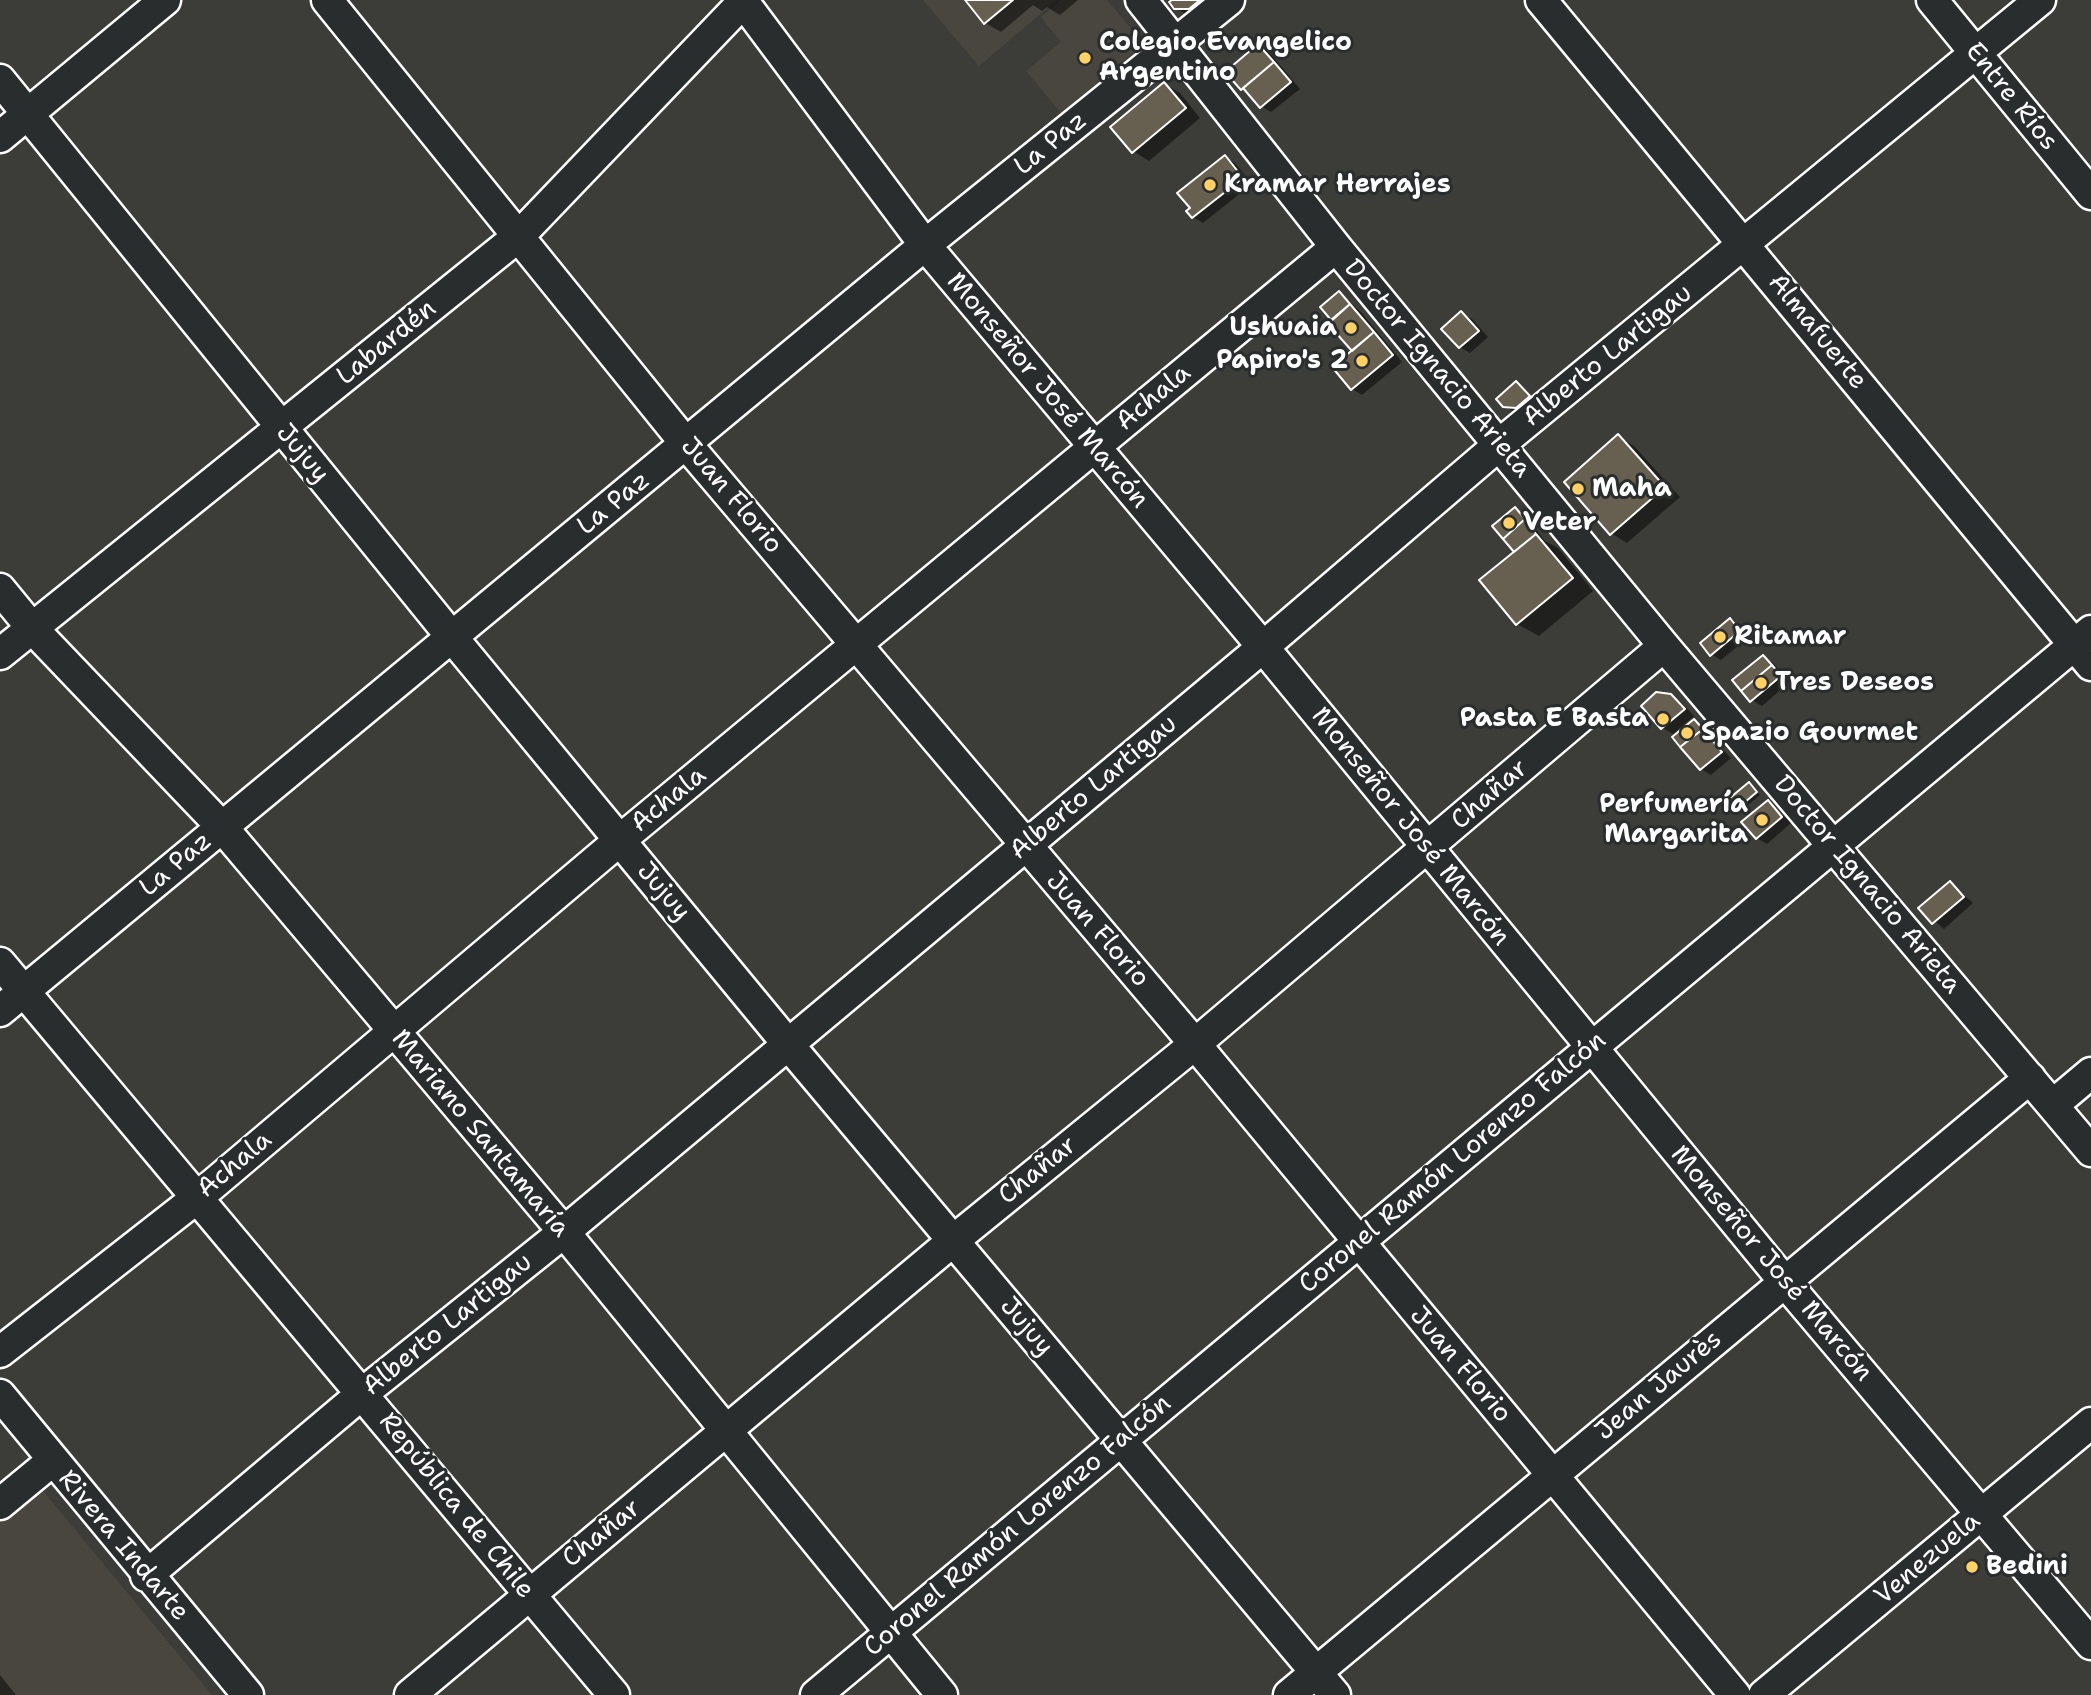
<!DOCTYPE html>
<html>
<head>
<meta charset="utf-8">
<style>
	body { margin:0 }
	canvas { display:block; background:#3c3c38 }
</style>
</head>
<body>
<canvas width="2091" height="1695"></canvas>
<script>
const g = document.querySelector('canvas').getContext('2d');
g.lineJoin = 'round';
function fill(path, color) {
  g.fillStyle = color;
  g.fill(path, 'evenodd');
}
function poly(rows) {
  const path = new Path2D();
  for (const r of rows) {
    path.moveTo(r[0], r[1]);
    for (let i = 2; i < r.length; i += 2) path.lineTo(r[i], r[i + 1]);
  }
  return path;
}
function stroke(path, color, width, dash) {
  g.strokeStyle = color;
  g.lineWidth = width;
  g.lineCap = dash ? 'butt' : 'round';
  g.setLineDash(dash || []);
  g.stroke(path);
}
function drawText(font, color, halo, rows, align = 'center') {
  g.font = font + ' "Shantell Sans",sans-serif';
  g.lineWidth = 6;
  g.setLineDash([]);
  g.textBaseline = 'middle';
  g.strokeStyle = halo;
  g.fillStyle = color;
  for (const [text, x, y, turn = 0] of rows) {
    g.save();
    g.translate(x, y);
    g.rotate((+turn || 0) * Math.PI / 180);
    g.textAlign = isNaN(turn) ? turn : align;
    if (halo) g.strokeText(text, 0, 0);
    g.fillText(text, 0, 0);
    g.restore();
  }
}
fill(poly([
	[923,0,1057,0,979,66],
	[1061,0,1107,0,1144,44,1061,113,1026,71,1061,42,1041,17],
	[43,1491,212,1695,0,1695,0,1514,22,1495]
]), '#49463f');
fill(poly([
	[967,0,1078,0,1060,15,1047,7,1042,11,1033,5,1001,32,985,23],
	[1175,0,1217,0,1199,14,1186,14,1175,8],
	[1259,46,1269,52,1300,89,1271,112,1261,106],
	[1164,84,1180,93,1200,118,1149,161,1133,151],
	[1225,157,1235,163,1252,184,1203,223,1193,217],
	[1339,293,1361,312,1402,362,1362,395,1352,389,1354,351,1323,307],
	[1462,314,1472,319,1488,337,1470,353,1460,347],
	[1516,383,1539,402,1527,413,1515,412,1504,406],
	[1618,437,1634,446,1680,497,1627,543,1611,533],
	[1515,509,1525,515,1545,541,1558,548,1593,591,1539,636,1517,624],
	[1730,621,1749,637,1721,660,1711,654],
	[1763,657,1773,663,1790,682,1762,706,1752,700],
	[1670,695,1681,702,1694,716,1673,734,1663,728,1643,706],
	[1694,721,1731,758,1711,775,1701,769],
	[1749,784,1760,795,1739,813,1734,810],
	[1768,802,1791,823,1767,844,1757,838],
	[1950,883,1973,903,1944,929,1921,909],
	[0,1675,16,1695,0,1695]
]), '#0007');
const building = poly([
	[965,0,1013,0,984,24,965,0],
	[1172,0,1200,0,1189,9,1174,9,1169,2,1172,0],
	[1258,44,1274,62,1241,90,1225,72,1258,44],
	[1274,62,1291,82,1260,108,1243,88,1274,62],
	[1164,82,1186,108,1132,153,1110,127,1164,82],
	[1225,155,1243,178,1192,218,1186,211,1190,208,1177,193,1225,155],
	[1339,291,1350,304,1331,320,1320,307,1339,291],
	[1350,304,1374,332,1352,351,1328,324,1350,304],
	[1461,311,1479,331,1459,348,1441,329,1461,311],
	[1374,332,1393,355,1351,390,1332,367,1374,332],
	[1516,381,1530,396,1516,408,1503,407,1496,399,1516,381],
	[1618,434,1665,487,1610,535,1564,482,1618,434],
	[1515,507,1525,519,1503,539,1492,526,1515,507],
	[1525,519,1536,534,1514,552,1503,539,1525,519],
	[1536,534,1573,578,1516,625,1479,580,1536,534],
	[1730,618,1740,631,1710,656,1700,643,1730,618],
	[1763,655,1772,665,1741,691,1732,680,1763,655],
	[1772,665,1781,676,1750,702,1741,691,1772,665],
	[1656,692,1671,694,1685,709,1661,729,1641,706,1656,692],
	[1694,719,1703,729,1680,747,1672,737,1694,719],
	[1703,729,1722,752,1700,770,1680,747,1703,729],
	[1749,782,1757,792,1733,812,1725,802,1749,782],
	[1768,800,1782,817,1756,839,1741,822,1768,800],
	[1950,881,1964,897,1932,924,1918,908,1950,881]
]);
fill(building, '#675f4f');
stroke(building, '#fff', 2);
const minor = poly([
	[327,0,687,445,1195,1044,1735,1695],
	[742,0,925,245,1263,647,1784,1281,2091,1644],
	[1141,0,1336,247,1664,646,2091,1151],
	[1541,0,2091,665],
	[1932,0,2091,194],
	[0,80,451,636,787,1043,1335,1695],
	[0,137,165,0],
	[0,589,32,628,222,827,564,1232,942,1695],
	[0,654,520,235,745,0],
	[0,963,614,1695],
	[0,1011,925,245,1229,0],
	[2053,1105,2091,1073],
	[0,1352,198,1197,620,840,1336,247],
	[0,1395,248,1695],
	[0,1504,52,1461],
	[146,1576,363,1393,564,1232,1263,647,1500,444,2040,0],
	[410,1695,954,1240,1195,1044,1664,646],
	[816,1695,2091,631],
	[1289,1695,2030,1078],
	[1764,1695,2091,1423]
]);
stroke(minor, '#fff', 35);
stroke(minor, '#2a2d2e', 30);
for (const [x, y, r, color] of [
	[1085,58,7,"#ffd166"],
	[1210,185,7,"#ffd166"],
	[1351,328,7,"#ffd166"],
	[1362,361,7,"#ffd166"],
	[1578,489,7,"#ffd166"],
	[1509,523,7,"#ffd166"],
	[1720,637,7,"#ffd166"],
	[1761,683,7,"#ffd166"],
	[1663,719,7,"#ffd166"],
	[1687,733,7,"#ffd166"],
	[1762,820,7,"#ffd166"],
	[1972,1567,7,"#ffd166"]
]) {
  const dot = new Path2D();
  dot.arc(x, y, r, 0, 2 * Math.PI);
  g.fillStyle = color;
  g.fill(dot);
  stroke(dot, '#2a2d2e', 2.5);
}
drawText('bold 26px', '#fff', '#2a2d2e', [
	["Colegio Evangelico",1099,43],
	["Argentino",1099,73],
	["Kramar Herrajes",1224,185],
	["Ushuaia",1337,328,"right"],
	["Papiro's 2",1348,361,"right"],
	["Maha",1592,489],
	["Veter",1523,523],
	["Ritamar",1734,637],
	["Tres Deseos",1775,683],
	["Pasta E Basta",1649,719,"right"],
	["Spazio Gourmet",1701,733],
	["Perfumería",1748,805,"right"],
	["Margarita",1748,835,"right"],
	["Bedini",1986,1567]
], 'left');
drawText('26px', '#fff', '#2a2d2e', [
	["Entre Ríos",2011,97,51],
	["La Paz",1051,144,-39],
	["Almafuerte",1817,332,51],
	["Labardén",387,343,-39],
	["Alberto Lartigau",1608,356,-39],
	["Doctor Ignacio Arieta",1437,369,50],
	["Monseñor José Marcón",1047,391,50],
	["Achala",1154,398,-40],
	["Jujuy",302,454,51],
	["Juan Florio",731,496,50],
	["La Paz",614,504,-39],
	["Alberto Lartigau",1094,788,-40],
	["Chañar",1490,795,-41],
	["Achala",669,800,-39],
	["Monseñor José Marcón",1410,827,51],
	["La Paz",176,865,-40],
	["Doctor Ignacio Arieta",1867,885,50],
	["Jujuy",663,892,50],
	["Juan Florio",1097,930,49],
	["Mariano Santamaría",480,1134,50],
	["Coronel Ramón Lorenzo Falcón",1453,1163,-40],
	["Achala",235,1165,-40],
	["Chañar",1038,1171,-39],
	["Monseñor José Marcón",1771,1264,50],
	["Alberto Lartigau",448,1325,-39],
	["Jujuy",1026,1327,50],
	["Juan Florio",1460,1365,50],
	["Jean Jaurès",1659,1386,-40],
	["República de Chile",456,1506,51],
	["Coronel Ramón Lorenzo Falcón",1018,1526,-40],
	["Chañar",602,1534,-39],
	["Rivera Indarte",123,1546,50],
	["Venezuela",1928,1559,-40]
]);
</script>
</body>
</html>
